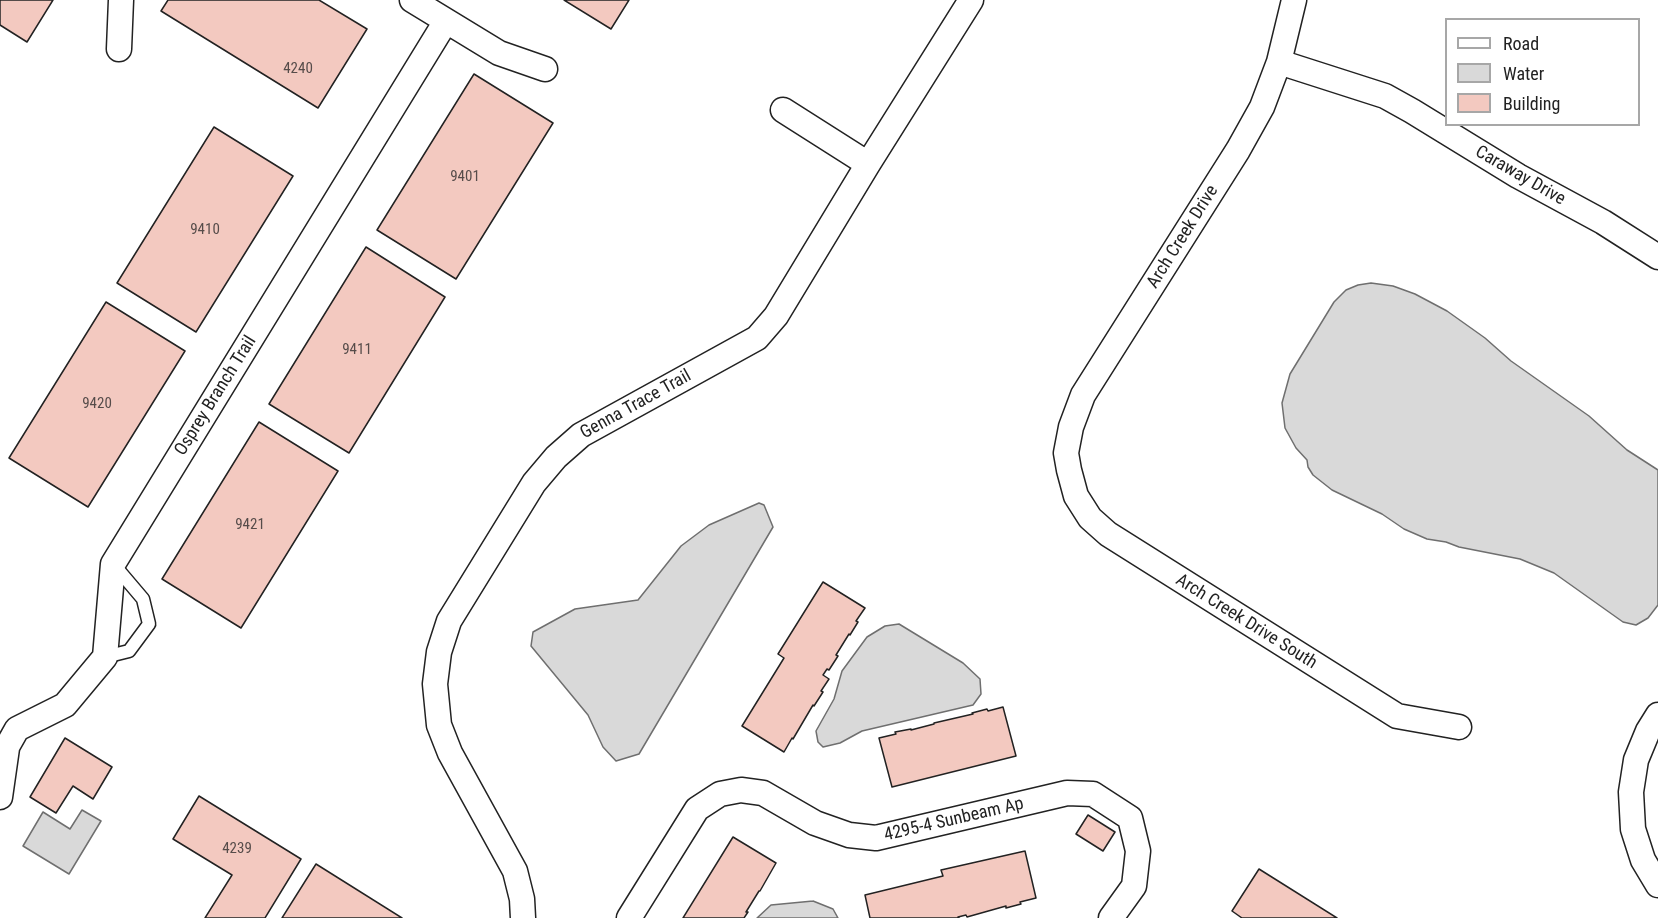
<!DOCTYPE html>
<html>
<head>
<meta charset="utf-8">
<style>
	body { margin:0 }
	#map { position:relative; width:1658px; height:918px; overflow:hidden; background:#fff; font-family:"Roboto Condensed",sans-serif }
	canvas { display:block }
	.legend { position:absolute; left:1445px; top:18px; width:195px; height:108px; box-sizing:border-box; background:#fff; border:2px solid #a7a7a7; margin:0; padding:8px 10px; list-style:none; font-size:18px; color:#222 }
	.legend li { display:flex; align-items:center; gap:12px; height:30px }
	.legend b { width:30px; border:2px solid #a7a7a7 }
</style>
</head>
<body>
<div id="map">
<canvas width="1658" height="918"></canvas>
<ul class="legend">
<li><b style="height:8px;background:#fff"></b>Road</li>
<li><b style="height:16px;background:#d9d9d9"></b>Water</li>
<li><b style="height:16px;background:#f3c9c0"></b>Building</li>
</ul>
</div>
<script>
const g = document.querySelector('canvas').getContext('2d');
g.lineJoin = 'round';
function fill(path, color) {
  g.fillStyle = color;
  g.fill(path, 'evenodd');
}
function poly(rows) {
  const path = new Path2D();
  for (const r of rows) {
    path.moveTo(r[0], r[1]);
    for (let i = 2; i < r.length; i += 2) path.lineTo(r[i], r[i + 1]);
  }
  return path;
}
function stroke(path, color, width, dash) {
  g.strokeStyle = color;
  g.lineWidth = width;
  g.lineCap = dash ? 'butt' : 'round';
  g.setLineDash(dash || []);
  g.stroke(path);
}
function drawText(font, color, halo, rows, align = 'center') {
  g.font = font + ' "Roboto Condensed",sans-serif';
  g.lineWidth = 4.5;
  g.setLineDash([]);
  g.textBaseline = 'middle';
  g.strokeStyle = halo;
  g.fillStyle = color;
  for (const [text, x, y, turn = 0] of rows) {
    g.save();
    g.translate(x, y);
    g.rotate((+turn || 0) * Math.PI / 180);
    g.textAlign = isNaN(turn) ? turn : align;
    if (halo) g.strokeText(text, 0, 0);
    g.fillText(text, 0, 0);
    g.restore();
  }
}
const water = poly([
	[1371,283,1393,286,1415,294,1447,311,1485,338,1511,361,1589,416,1627,450,1658,470,1658,605,1648,618,1636,625,1623,622,1554,573,1520,559,1459,547,1446,542,1427,539,1404,529,1382,514,1332,490,1313,475,1308,467,1307,460,1296,448,1285,428,1282,403,1290,374,1334,302,1346,290,1358,285,1371,283],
	[759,503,764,505,773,527,639,754,616,761,603,747,588,715,531,646,533,632,575,609,638,600,681,546,709,525,759,503],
	[899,624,963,663,980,679,981,694,973,705,862,731,840,743,823,747,818,742,816,731,834,699,842,671,867,637,885,626,899,624],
	[82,810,101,821,69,874,23,846,43,812,70,829,82,810],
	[813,901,833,909,838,918,757,918,771,905,813,901]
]);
fill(water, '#d9d9d9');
stroke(water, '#6f6f6f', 1.5);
const building = poly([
	[0,0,53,0,27,42,0,25,0,0],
	[168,0,319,0,367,29,318,108,161,11,168,0],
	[564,0,629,0,611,29,564,0],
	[474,74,553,123,456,279,377,230,474,74],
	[214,127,293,176,196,332,117,283,214,127],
	[366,247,445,297,349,453,269,404,366,247],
	[106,302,185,351,88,507,9,458,106,302],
	[259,422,338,471,241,628,162,579,259,422],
	[823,582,865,608,856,621,858,622,850,635,849,634,836,655,838,656,829,670,827,669,823,675,829,679,821,691,823,692,814,706,813,705,793,739,792,738,784,752,742,726,784,658,778,654,823,582],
	[1003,707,1016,756,892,787,879,738,896,734,895,732,911,729,911,730,934,724,934,723,973,714,972,713,987,709,988,711,1003,707],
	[65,738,112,767,93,799,73,786,56,813,30,797,65,738],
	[199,796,301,859,265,918,205,918,232,875,173,839,199,796],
	[1088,815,1115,832,1103,851,1076,834,1088,815],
	[733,837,776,863,760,891,759,891,746,912,748,912,744,918,683,918,733,837],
	[1025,851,1036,898,1020,902,1021,904,1006,908,1006,906,967,917,966,915,958,917,959,918,870,918,865,895,943,876,941,870,1025,851],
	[316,864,402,918,282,918,316,864],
	[1259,869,1337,918,1242,918,1232,911,1259,869]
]);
fill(building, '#f3c9c0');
stroke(building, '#222', 1.5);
const lane = poly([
	[105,657,129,651,149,624,143,599,115,566]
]);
const street = poly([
	[412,0,499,53,545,69],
	[1294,0,1279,62,1262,107,1238,150,1083,395,1071,427,1066,453,1069,470,1076,496,1090,518,1108,534,1397,716,1459,727],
	[119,49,121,0],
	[1279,62,1385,96,1412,111,1518,176,1603,222,1658,257],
	[783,110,868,164],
	[1658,715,1648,731,1636,760,1631,792,1633,829,1643,860,1658,885],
	[0,759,17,729,65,705,105,657,113,564,446,21],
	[0,797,7,748],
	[523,918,522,899,515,871,450,753,439,725,435,684,439,652,449,621,534,483,556,457,581,435,757,338,776,316,868,164,971,0],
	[629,918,697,809,720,794,741,790,763,793,815,823,849,835,876,838,1067,793,1093,794,1130,818,1138,851,1134,886,1111,918]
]);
stroke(lane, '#222', 15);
stroke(street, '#222', 27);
stroke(lane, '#fff', 12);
stroke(street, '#fff', 24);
drawText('15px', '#564c4a', null, [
	["4240",298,69],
	["9401",465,177],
	["9410",205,230],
	["9411",357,350],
	["9420",97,404],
	["9421",250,525],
	["4239",237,849]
]);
drawText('18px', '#222', '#fff', [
	["Caraway Drive",1520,176,30],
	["Arch Creek Drive",1183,237,-58],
	["Osprey Branch Trail",216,396,-58],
	["Genna Trace Trail",636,405,-29],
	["Arch Creek Drive South",1246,622,32],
	["4295-4 Sunbeam Ap",954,820,-13]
]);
</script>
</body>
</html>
